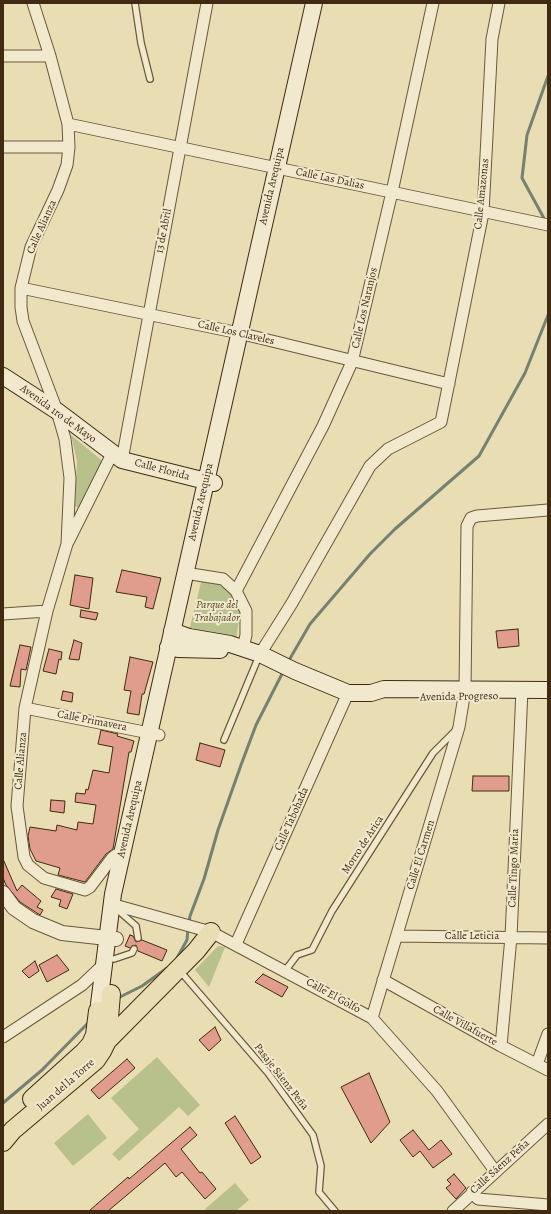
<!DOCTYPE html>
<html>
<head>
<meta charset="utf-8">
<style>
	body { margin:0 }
	#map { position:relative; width:551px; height:1214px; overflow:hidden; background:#e9ddb4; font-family:Alegreya,serif }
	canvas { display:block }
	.frame { position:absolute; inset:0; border:4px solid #402b12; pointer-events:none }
</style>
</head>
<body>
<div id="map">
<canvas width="551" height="1214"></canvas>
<div class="frame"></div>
</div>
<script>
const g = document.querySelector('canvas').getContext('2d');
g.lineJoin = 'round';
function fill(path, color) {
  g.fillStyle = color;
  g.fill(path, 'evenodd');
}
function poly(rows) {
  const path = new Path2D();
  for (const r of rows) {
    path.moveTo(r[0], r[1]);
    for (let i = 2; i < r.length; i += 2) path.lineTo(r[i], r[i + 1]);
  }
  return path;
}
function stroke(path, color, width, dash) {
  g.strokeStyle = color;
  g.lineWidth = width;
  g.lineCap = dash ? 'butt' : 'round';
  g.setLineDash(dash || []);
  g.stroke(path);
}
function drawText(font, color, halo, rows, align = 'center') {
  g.font = font + ' Alegreya,serif';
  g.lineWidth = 4;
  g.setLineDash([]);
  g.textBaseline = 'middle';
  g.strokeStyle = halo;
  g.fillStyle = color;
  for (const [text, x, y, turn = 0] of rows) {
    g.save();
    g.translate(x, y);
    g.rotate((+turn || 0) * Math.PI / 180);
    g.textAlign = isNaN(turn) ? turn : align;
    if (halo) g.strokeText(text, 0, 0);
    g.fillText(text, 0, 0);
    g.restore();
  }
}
fill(poly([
	[71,435,105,463,79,508,75,506,77,461],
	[202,578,216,583,232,593,241,605,236,640,189,631],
	[218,946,225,947,209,987,195,970],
	[157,1057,200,1105,188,1116,179,1107,119,1161,112,1154,139,1129,111,1098],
	[88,1114,107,1138,73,1166,54,1143],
	[235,1183,249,1200,236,1211,207,1211,205,1209]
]), '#b8c08c');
stroke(poly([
	[546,222,522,178,527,135,548,76],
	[288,662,310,624,370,554,395,529,479,456,525,373,548,315],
	[189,923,190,916,204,879,218,830,241,765,256,725,284,670],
	[177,958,187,940,188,929],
	[116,999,142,986,167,968],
	[3,1103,42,1070,89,1022]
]), '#758173', 3);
const building = poly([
	[122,570,161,578,153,609,145,607,147,597,116,592,122,570],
	[75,575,93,578,89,609,70,605,75,575],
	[81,610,98,613,96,620,80,617,81,610],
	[518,629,519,646,498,648,496,631,518,629],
	[74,640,82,643,79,660,69,659,74,640],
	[20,645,31,647,26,670,21,669,20,687,10,686,20,645],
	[49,649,62,652,61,660,59,659,56,674,43,671,49,649],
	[130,657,153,662,144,694,142,694,139,715,127,713,131,691,124,690,130,657],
	[63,691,73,693,72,702,61,700,63,691],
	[101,730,118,734,117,736,134,741,131,752,129,752,113,849,106,854,85,882,58,875,60,868,36,861,30,849,28,836,30,827,56,831,57,825,77,830,78,822,93,824,96,805,75,802,76,793,85,794,86,789,88,790,93,770,109,773,113,747,98,744,101,730],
	[200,743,225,750,220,767,196,760,200,743],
	[473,776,509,776,509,791,472,791,473,776],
	[51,800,65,801,64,813,50,811,51,800],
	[3,859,17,891,22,885,41,901,37,907,43,910,40,915,20,902,6,885,3,878,3,859],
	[56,889,73,894,67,909,59,906,61,900,51,897,56,889],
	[130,935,133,936,136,942,142,940,167,950,162,961,138,951,136,945,130,948,125,946,130,935],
	[57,955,69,970,47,982,39,965,57,955],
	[35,961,39,971,29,978,22,971,35,961],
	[263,974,288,987,282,997,255,982,263,974],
	[215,1027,221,1040,209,1051,199,1040,215,1027],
	[127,1059,135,1068,99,1099,91,1090,127,1059],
	[369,1073,390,1122,371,1143,341,1087,369,1073],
	[235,1116,261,1157,251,1164,225,1123,235,1116],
	[190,1127,197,1135,181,1149,200,1173,202,1172,216,1189,205,1199,182,1172,176,1177,165,1163,108,1211,89,1211,128,1177,129,1179,190,1127],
	[413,1130,429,1150,441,1140,452,1154,433,1168,420,1151,413,1157,400,1140,413,1130],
	[454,1174,466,1188,456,1199,446,1188,451,1184,447,1180,454,1174]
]);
fill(building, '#e09c8c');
stroke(building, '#402b12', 1);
const service = poly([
	[135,3,141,43,150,79],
	[224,740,259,656],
	[120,912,136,926,138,938],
	[114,959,132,953,134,949],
	[180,971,268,1073,313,1135,321,1166,319,1192,335,1211],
	[285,971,297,955,312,950,332,911,433,753,456,730]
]);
const minor = poly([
	[33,3,50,56,68,124,69,147,67,165,58,190,31,247,21,288,21,307,23,321,57,411,65,439,70,478,67,544],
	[3,56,50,56],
	[68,124,548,225],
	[3,147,69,147],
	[21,288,239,333,449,384],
	[112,454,67,544,47,611,25,708,17,806,24,857,28,865,44,878,85,890,90,887,112,858,116,855,122,854],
	[122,460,207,3],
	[185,573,223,579,236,591,246,611,246,635,243,648],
	[236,591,323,426,352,362,392,192,433,3],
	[3,614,47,611],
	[260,654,292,603,370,466,388,449,441,422,483,213,492,39,499,3],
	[25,708,159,735],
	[111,904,211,932,372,1018,437,1091,495,1171],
	[397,936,548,938],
	[236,944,348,693],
	[383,980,501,1046,548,1070],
	[372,1018,459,727,465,690,467,526,471,518,477,516,548,510],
	[3,1037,82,985,103,965],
	[501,1046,511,937,522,690],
	[537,1064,548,1034],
	[472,1192,478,1199,548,1205],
	[453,1211,548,1124]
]);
const tertiary = poly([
	[3,893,14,908,33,921,62,933,116,939]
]);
const secondary = poly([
	[3,376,57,411,122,460,214,483],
	[172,631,189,637,230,644,260,654,295,671,348,693,371,693,384,689,548,690],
	[168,647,178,649,220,650],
	[99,1004,113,894,314,3]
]);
const primary = poly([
	[107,1041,196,951,211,932],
	[32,1099,84,1052,91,1044,95,1035,98,1011],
	[3,1142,13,1130,96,1060,102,1051,107,1041,111,994]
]);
stroke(service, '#6a583a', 8);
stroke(minor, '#6a583a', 13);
stroke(tertiary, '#6a583a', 16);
stroke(secondary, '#402b12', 18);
stroke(primary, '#402b12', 20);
stroke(service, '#f1e9ce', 5.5);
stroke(minor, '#f1e9ce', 11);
stroke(tertiary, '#f1e9ce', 14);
stroke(secondary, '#f1e9ce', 16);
stroke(primary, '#e9ddb4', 18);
drawText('11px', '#402b12', '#f1e9ce', [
	["Calle Las Dalias",330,179,12],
	["Avenida Arequipa",272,186,-77],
	["Calle Amazonas",482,194,-84],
	["Calle Alianza",42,227,-66],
	["13 de Abril",164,231,-79],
	["Calle Los Naranjos",365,308,-77],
	["Calle Los Claveles",236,333,13],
	["Avenida 1ro de Mayo",58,414,36],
	["Calle Florida",162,470,15],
	["Avenida Arequipa",201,502,-77],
	["Avenida Progreso",459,697,-1],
	["Calle Primavera",92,721,11],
	["Calle Alianza",21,761,-85],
	["Avenida Arequipa",130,819,-77],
	["Calle Tabohada",292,819,-66],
	["Morro de Arica",363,845,-57],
	["Calle El Carmen",421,855,-73],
	["Calle Tingo María",514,868,-88],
	["Calle Leticia",472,936],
	["Calle El Golfo",333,996,29],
	["Calle Villafuerte",465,1026,29],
	["Pasaje Sáenz Peña",281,1077,52],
	["Juan del la Torre",66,1085,-41],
	["Calle Sáenz Peña",500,1167,-42]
]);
drawText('italic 11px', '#58492a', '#f1e9ce', [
	["Parque del",217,605],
	["Trabajador",217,618]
]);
</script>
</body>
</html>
